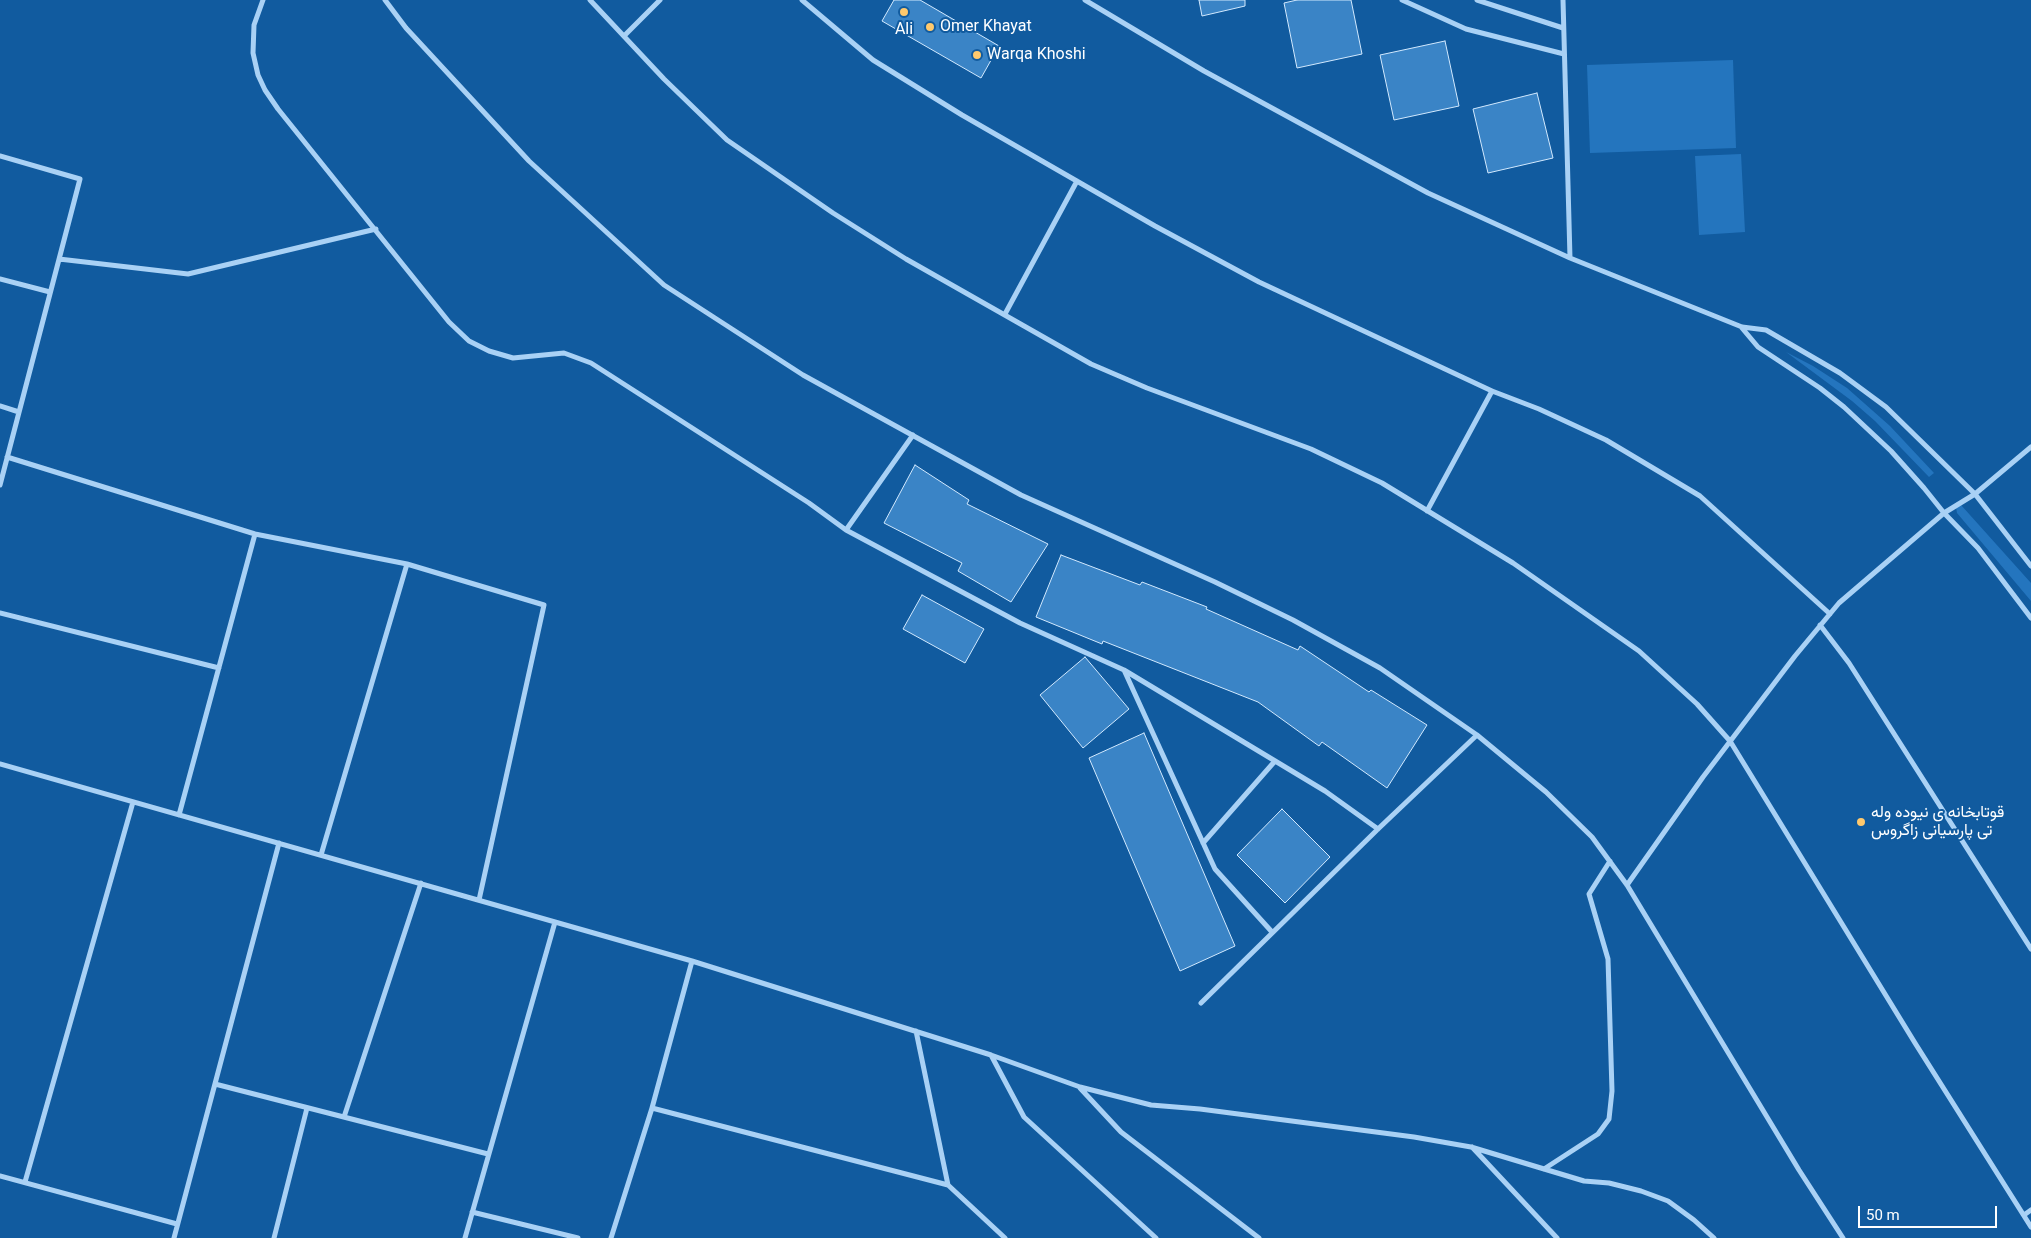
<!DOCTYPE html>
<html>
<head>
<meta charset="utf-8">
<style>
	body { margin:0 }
	#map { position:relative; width:2031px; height:1238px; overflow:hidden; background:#115b9f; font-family:Roboto,sans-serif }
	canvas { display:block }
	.scale { position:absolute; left:1858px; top:1206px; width:139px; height:22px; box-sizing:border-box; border:2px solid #fff; border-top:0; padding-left:6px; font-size:15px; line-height:18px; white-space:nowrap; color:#fff; -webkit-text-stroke:4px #115b9f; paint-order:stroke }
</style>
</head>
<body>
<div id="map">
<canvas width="2031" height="1238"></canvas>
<div class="scale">50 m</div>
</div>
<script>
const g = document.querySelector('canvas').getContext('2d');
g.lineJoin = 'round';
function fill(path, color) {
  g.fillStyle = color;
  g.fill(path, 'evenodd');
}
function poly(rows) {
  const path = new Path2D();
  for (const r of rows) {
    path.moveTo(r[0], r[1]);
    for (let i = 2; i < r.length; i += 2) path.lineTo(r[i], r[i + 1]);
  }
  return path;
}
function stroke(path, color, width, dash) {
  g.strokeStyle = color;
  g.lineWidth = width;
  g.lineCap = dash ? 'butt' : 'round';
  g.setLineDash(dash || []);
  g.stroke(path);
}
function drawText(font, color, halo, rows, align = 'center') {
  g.font = font + ' Roboto,Vazirmatn,sans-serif';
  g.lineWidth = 4;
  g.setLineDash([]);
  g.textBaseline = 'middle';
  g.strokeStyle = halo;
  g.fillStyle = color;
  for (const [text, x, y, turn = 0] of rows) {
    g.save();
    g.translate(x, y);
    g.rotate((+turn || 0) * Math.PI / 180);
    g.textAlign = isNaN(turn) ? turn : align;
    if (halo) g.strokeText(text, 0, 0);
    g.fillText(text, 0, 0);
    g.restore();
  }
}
fill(poly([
	[1733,60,1736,148,1590,153,1587,65],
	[1741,154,1745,232,1699,235,1695,156],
	[1786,352,1813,366,1847,388,1890,426,1934,473,1929,477,1875,421,1852,401],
	[1961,505,2031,583,2031,601,1957,513,1956,507]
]), '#2475be');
const building = poly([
	[894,0,920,0,999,46,981,78,882,21,894,0],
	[1199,0,1245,0,1245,6,1202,16,1199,0],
	[1297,0,1351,0,1362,54,1297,68,1284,3,1297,0],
	[1445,41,1459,106,1394,120,1380,55,1445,41],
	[1537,93,1553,158,1488,173,1473,109,1537,93],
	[915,465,969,500,967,504,1048,544,1011,602,958,571,962,563,884,523,915,465],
	[1061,555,1140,585,1142,582,1207,607,1206,609,1298,650,1300,646,1369,692,1371,690,1427,725,1387,788,1322,742,1319,746,1258,702,1103,641,1102,644,1036,617,1061,555],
	[922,595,984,629,965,663,903,629,922,595],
	[1085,657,1129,709,1083,748,1040,695,1085,657],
	[1144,733,1235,946,1180,971,1089,758,1144,733],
	[1282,809,1330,857,1285,903,1237,855,1282,809]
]);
fill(building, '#3a84c6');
stroke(building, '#d2e9fe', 1);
stroke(poly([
	[263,0,254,25,253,53,258,75,265,90,278,109,449,322,469,341,489,351,513,358,564,353,591,363,809,503,846,530,1020,623,1124,670,1325,791,1378,829],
	[385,0,406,28,529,161,664,285,803,375,1021,495,1215,582,1293,620,1380,668,1477,735,1546,792,1592,837,1627,885,1799,1170,1843,1238],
	[590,0,664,79,727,140,833,213,906,259,1091,364,1147,388,1311,449,1382,483,1513,563,1639,651,1697,704,1730,741,1915,1043,2031,1227],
	[802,0,873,60,962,115,1155,226,1259,282,1492,391,1539,409,1606,440,1700,496,1830,614],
	[1085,0,1204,71,1428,193,1570,258,1742,327,1766,330,1840,373,1886,407,1975,494,2031,566],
	[1402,0,1466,29,1564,54],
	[1477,0,1563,28],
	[1563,0,1570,258],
	[624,36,660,0],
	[0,156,80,179,0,485],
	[59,259,188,274,376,229],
	[0,279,50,292],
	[1005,314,1077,181],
	[1742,328,1758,347,1820,388,1844,407,1891,451,1924,488,1944,513,1978,548,2031,618],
	[0,406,19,412],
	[7,457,255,534,407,564,544,605,479,900],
	[1427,511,1492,391],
	[846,530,913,435],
	[0,613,219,668],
	[1820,625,1849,663,2031,949],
	[1124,670,1215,869,1272,932],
	[0,764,692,961,991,1055,1024,1117,1156,1238],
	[179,815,255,534],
	[1203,843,1275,761],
	[321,855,407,564],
	[1627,885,1703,777,1795,656,1839,603,1944,513,1975,494,2031,447],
	[1201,1003,1378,829,1477,735],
	[916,1031,948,1185,1005,1238],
	[991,1055,1080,1087,1151,1105,1200,1109,1414,1137,1471,1147,1584,1181,1609,1183,1641,1191,1668,1201,1694,1220,1714,1238],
	[215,1084,488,1154],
	[1080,1088,1121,1132,1259,1238],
	[652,1108,948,1185],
	[344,1117,421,883],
	[1472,1147,1557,1238],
	[1544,1169,1598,1134,1609,1119,1612,1091,1608,959,1589,894,1610,861],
	[0,1176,177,1224],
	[25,1182,133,802],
	[472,1212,578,1238],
	[2024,1215,2031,1210],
	[174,1238,279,843],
	[274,1238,307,1108],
	[465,1238,555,922],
	[611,1238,652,1108,692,961]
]), '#a9d1f5', 5);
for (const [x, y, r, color] of [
	[904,12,5,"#ffc96d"],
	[930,27,5,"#ffc96d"],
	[977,55,5,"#ffc96d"],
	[1861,822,5,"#ffc96d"]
]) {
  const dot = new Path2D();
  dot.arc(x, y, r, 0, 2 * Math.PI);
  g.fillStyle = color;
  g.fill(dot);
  stroke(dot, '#115b9f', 2);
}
drawText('16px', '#fff', '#115b9f', [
	["Omer Khayat",940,27],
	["Ali",904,30,"center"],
	["Warqa Khoshi",987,55],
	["قوتابخانه ی نیوده وله",1871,813],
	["تی پارسیانی زاگروس",1871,831]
], 'left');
</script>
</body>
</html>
